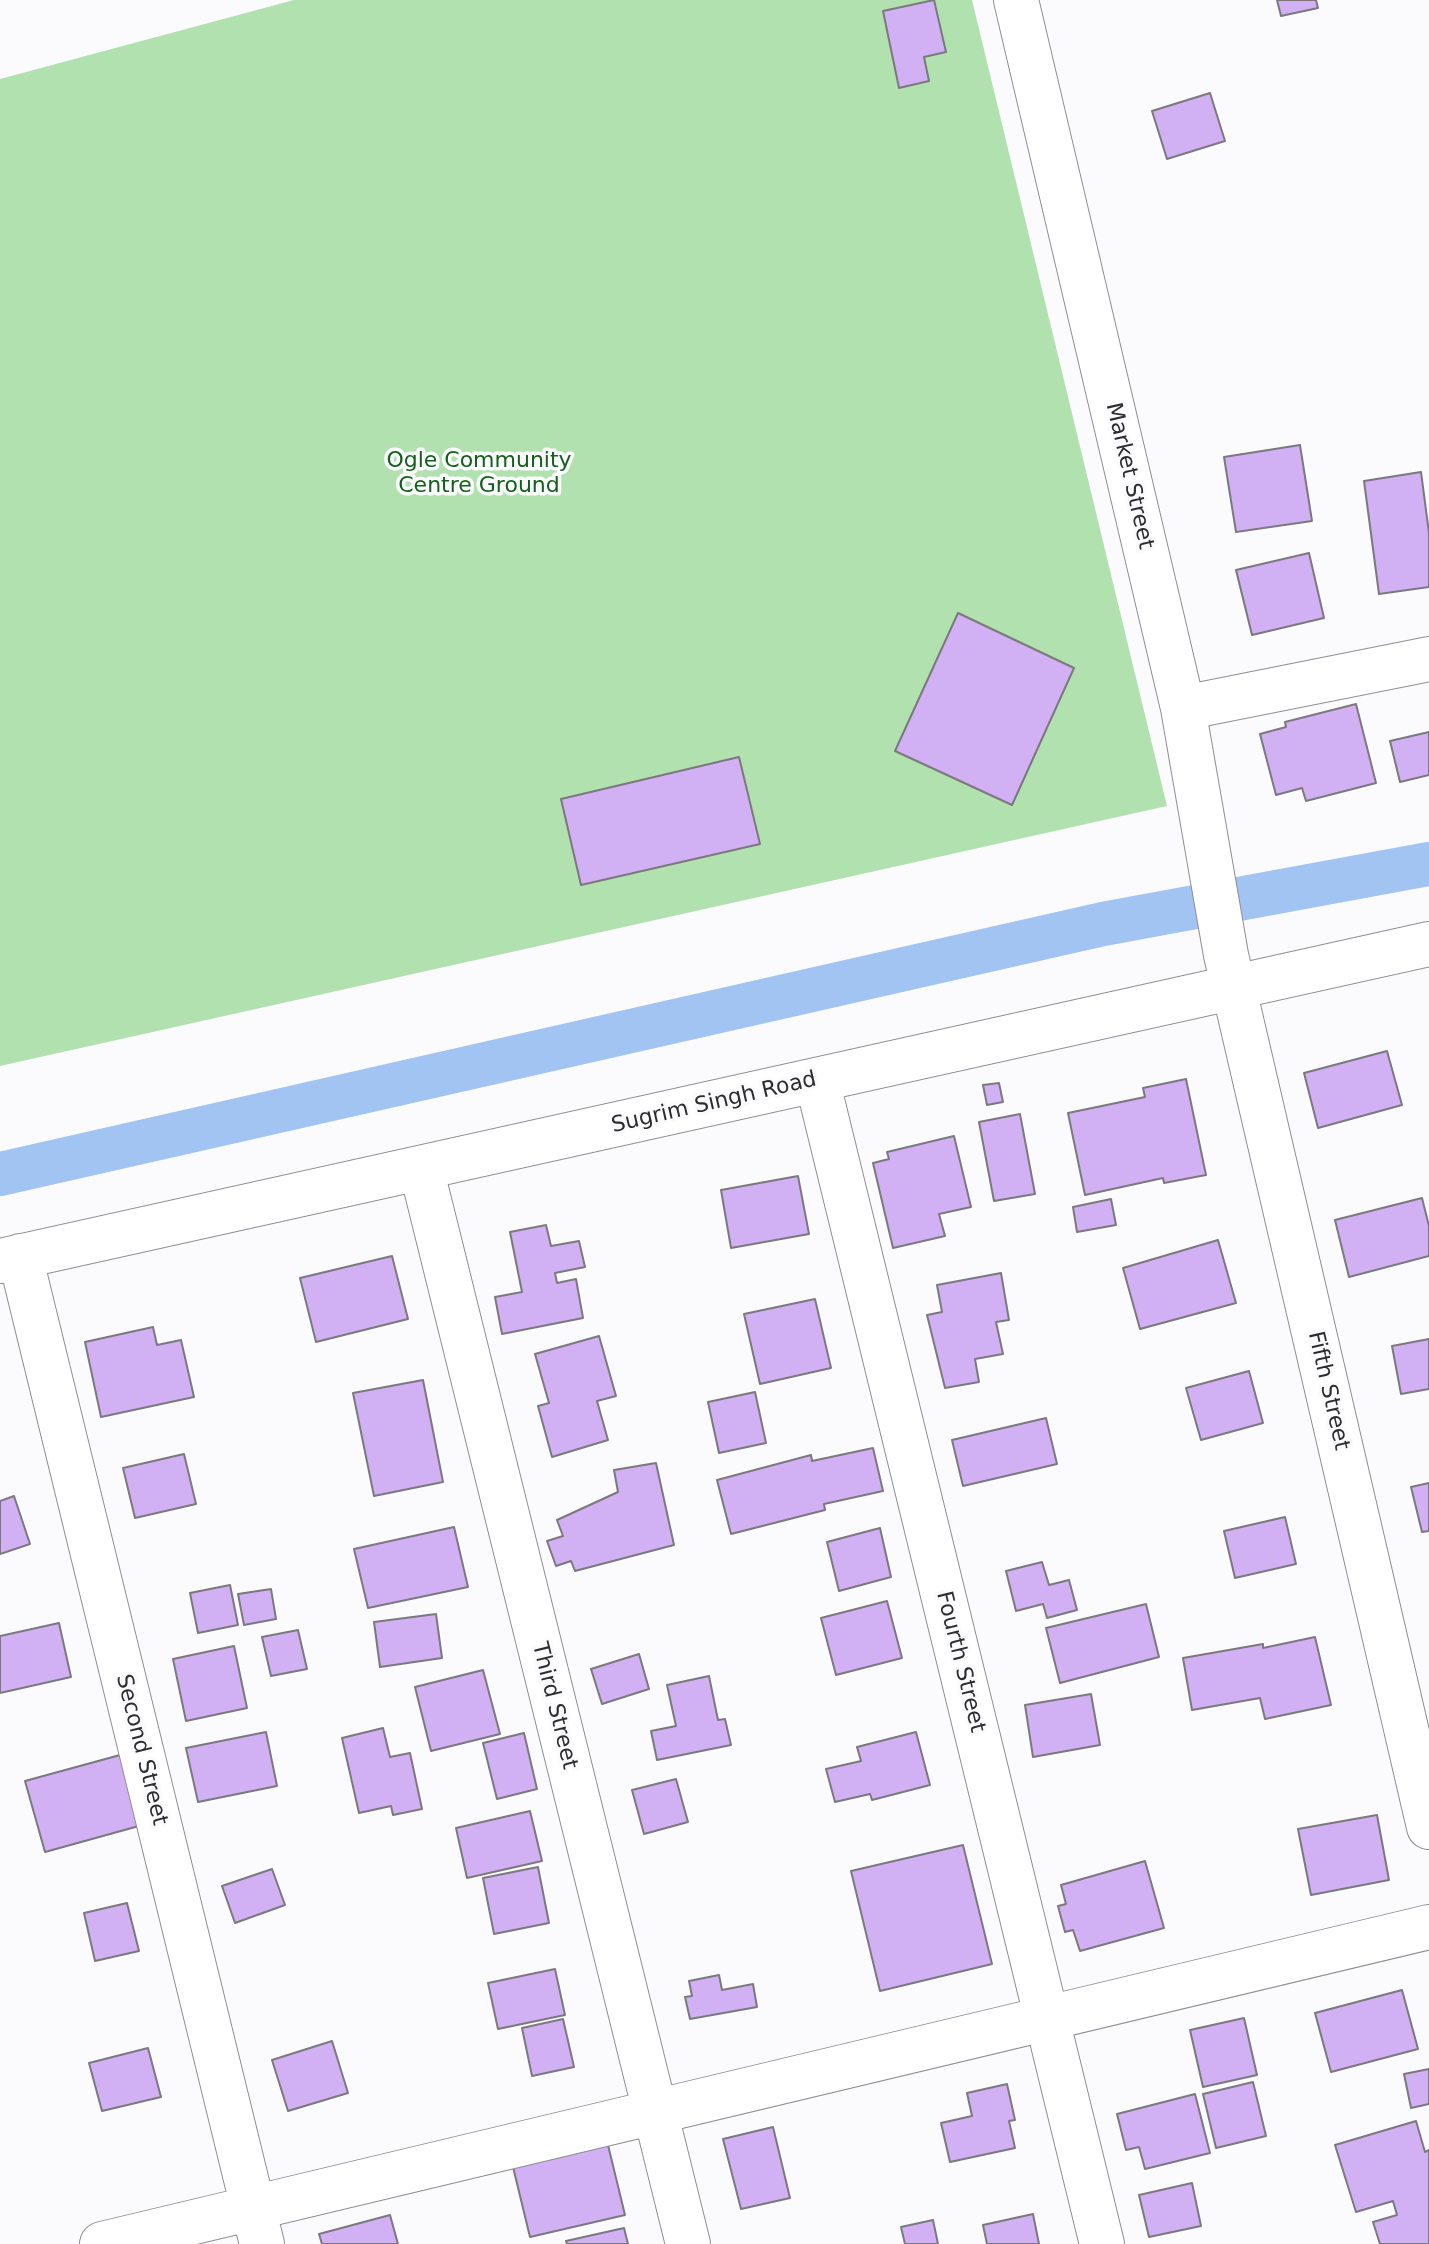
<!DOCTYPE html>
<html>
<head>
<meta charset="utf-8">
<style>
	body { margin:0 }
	canvas { display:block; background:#fbfbfe }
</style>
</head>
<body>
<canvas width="1429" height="2244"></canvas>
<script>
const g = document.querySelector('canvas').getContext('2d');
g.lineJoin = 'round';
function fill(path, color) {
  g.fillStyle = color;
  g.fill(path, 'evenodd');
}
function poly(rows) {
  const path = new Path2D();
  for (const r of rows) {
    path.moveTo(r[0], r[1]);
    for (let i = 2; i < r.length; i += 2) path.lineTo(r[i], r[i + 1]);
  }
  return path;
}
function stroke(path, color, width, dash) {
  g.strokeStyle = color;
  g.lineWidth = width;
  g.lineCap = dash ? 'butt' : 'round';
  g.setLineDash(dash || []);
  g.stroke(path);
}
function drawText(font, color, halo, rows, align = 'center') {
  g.font = font + ' "DejaVu Sans",sans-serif';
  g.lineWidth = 7;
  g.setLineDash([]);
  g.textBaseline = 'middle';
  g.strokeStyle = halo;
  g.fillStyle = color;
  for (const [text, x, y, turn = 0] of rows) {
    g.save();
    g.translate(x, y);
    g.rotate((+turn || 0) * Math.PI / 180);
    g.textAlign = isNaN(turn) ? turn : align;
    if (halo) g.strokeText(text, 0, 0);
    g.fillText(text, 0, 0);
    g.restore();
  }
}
fill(poly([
	[294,0,972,0,1167,806,0,1066,0,79]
]), '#b0e1af');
stroke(poly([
	[0,1174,1103,924,1429,864]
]), '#a1c4f2', 44);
const building = poly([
	[934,0,946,52,924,57,929,81,899,88,883,11,934,0],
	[1277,0,1316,0,1318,8,1281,16,1277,0],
	[1210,93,1225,141,1167,159,1152,111,1210,93],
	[1300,445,1312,521,1236,532,1224,457,1300,445],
	[1421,472,1429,533,1429,587,1379,594,1364,481,1421,472],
	[1309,553,1324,618,1252,635,1236,570,1309,553],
	[958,613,1074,668,1012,805,895,751,958,613],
	[1356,704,1376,783,1306,801,1302,788,1276,795,1260,734,1286,727,1285,722,1356,704],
	[1429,732,1429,775,1400,782,1390,741,1429,732],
	[739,757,760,844,581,885,561,799,739,757],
	[1387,1051,1402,1105,1318,1128,1304,1073,1387,1051],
	[1186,1079,1206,1175,1164,1183,1163,1178,1085,1195,1068,1113,1145,1097,1143,1088,1186,1079],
	[999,1083,1003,1102,987,1105,983,1085,999,1083],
	[1020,1114,1035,1194,994,1201,979,1122,1020,1114],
	[954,1136,971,1207,939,1214,945,1236,893,1248,873,1163,889,1159,887,1152,954,1136],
	[798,1176,809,1234,731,1248,721,1190,798,1176],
	[1422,1198,1429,1226,1429,1256,1349,1277,1335,1220,1422,1198],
	[1111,1199,1116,1225,1077,1232,1073,1207,1111,1199],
	[546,1225,551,1246,579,1241,585,1267,555,1273,557,1283,576,1279,583,1318,502,1334,495,1297,522,1292,510,1232,546,1225],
	[1218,1240,1236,1303,1140,1329,1123,1268,1218,1240],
	[392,1256,408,1319,316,1342,300,1278,392,1256],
	[1001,1273,1009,1320,996,1322,1003,1354,975,1359,979,1382,945,1388,927,1315,942,1312,937,1285,1001,1273],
	[815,1299,831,1368,760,1384,744,1314,815,1299],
	[153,1327,157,1345,181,1340,194,1397,101,1417,85,1342,153,1327],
	[599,1336,616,1396,597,1401,608,1440,552,1457,538,1406,549,1403,535,1354,599,1336],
	[1429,1339,1429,1389,1401,1394,1392,1346,1429,1339],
	[1249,1371,1263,1423,1201,1440,1186,1388,1249,1371],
	[423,1380,443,1482,374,1496,353,1393,423,1380],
	[755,1392,766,1443,719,1453,708,1402,755,1392],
	[1046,1418,1057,1464,963,1486,952,1440,1046,1418],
	[873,1448,883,1491,824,1504,825,1510,731,1534,717,1480,811,1455,812,1461,873,1448],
	[184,1454,196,1504,135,1518,123,1468,184,1454],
	[656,1463,674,1545,575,1571,571,1561,556,1566,547,1541,563,1536,557,1520,618,1492,614,1470,656,1463],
	[1429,1483,1429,1531,1422,1532,1411,1487,1429,1483],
	[14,1496,30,1544,0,1554,0,1501,14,1496],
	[1285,1517,1296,1564,1235,1578,1224,1531,1285,1517],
	[454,1527,468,1587,368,1608,354,1549,454,1527],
	[880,1528,891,1577,839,1591,827,1542,880,1528],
	[1042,1562,1049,1585,1069,1580,1077,1610,1047,1618,1043,1604,1016,1611,1006,1571,1042,1562],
	[230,1585,238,1625,198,1633,190,1593,230,1585],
	[271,1589,276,1619,244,1625,238,1594,271,1589],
	[887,1601,902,1658,836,1675,821,1618,887,1601],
	[1146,1604,1159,1657,1060,1683,1046,1628,1146,1604],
	[436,1614,442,1658,380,1667,374,1622,436,1614],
	[59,1623,71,1677,0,1693,0,1636,59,1623],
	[298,1630,307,1669,271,1676,262,1637,298,1630],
	[1315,1637,1331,1705,1265,1719,1260,1698,1192,1710,1183,1658,1263,1644,1263,1648,1315,1637],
	[234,1646,247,1708,186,1721,173,1659,234,1646],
	[639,1654,649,1689,602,1704,591,1669,639,1654],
	[483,1670,500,1734,431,1751,415,1687,483,1670],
	[709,1676,718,1720,725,1719,731,1745,657,1760,651,1731,676,1726,667,1685,709,1676],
	[1091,1694,1100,1745,1033,1757,1025,1705,1091,1694],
	[383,1728,390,1757,410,1753,422,1809,393,1815,391,1806,359,1813,342,1738,383,1728],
	[266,1732,277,1786,198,1802,186,1748,266,1732],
	[916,1732,930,1785,872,1800,870,1794,835,1802,826,1769,861,1761,857,1747,916,1732],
	[524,1733,537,1789,497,1799,483,1743,524,1733],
	[120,1755,139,1826,45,1852,25,1781,120,1755],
	[676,1779,688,1822,644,1834,632,1790,676,1779],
	[530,1811,542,1861,467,1878,456,1828,530,1811],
	[1377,1815,1389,1880,1311,1895,1298,1829,1377,1815],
	[963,1845,992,1964,880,1991,851,1871,963,1845],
	[1145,1861,1164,1928,1080,1951,1073,1930,1065,1932,1058,1906,1066,1904,1061,1885,1145,1861],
	[538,1867,549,1923,494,1934,483,1878,538,1867],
	[272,1869,285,1905,235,1923,222,1886,272,1869],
	[127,1903,139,1951,95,1961,84,1913,127,1903],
	[555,1969,565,2015,498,2029,488,1983,555,1969],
	[719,1975,722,1990,753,1984,757,2007,690,2019,685,1997,692,1996,689,1981,719,1975],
	[1402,1990,1418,2049,1331,2072,1315,2013,1402,1990],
	[1244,2018,1257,2075,1203,2087,1190,2030,1244,2018],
	[563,2019,574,2067,532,2076,522,2028,563,2019],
	[332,2041,348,2093,288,2111,272,2060,332,2041],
	[148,2048,161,2097,102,2111,89,2063,148,2048],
	[1429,2069,1429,2104,1411,2108,1404,2074,1429,2069],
	[1253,2082,1266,2136,1216,2148,1203,2094,1253,2082],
	[1007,2084,1015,2120,1009,2121,1015,2148,950,2162,941,2123,972,2116,967,2093,1007,2084],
	[1195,2094,1210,2153,1145,2169,1139,2147,1126,2150,1117,2114,1195,2094],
	[1416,2121,1425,2152,1429,2150,1429,2244,1380,2244,1373,2222,1397,2215,1393,2201,1356,2212,1335,2145,1416,2121],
	[773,2127,790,2198,741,2209,723,2139,773,2127],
	[608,2145,625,2215,530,2237,513,2167,608,2145],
	[1192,2183,1201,2226,1149,2237,1139,2195,1192,2183],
	[1033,2214,1039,2244,987,2244,983,2225,1033,2214],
	[390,2215,398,2244,322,2244,319,2234,390,2215],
	[933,2220,938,2244,905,2244,901,2227,933,2220],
	[624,2228,628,2244,567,2244,566,2241,624,2228]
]);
fill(building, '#d2b0f4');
stroke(building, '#7b797d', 2);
const minor = poly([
	[1016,0,1183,708,1226,955,1429,1827],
	[1183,708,1429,659],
	[817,1080,1102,2244],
	[421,1168,688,2244],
	[20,1256,262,2244],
	[0,1261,1429,944],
	[102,2244,1429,1927]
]);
stroke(minor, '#8e8f93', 46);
stroke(minor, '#fff', 44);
drawText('22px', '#14601a', '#fbfbfe', [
	["Ogle Community",479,461],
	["Centre Ground",479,486]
]);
drawText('22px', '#2d2d2f', '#fbfbfe', [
	["Market Street",1129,476,77],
	["Sugrim Singh Road",714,1103,-13],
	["Fifth Street",1328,1391,77],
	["Fourth Street",960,1662,76],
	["Third Street",554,1706,76],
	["Second Street",141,1750,76]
]);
</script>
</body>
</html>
